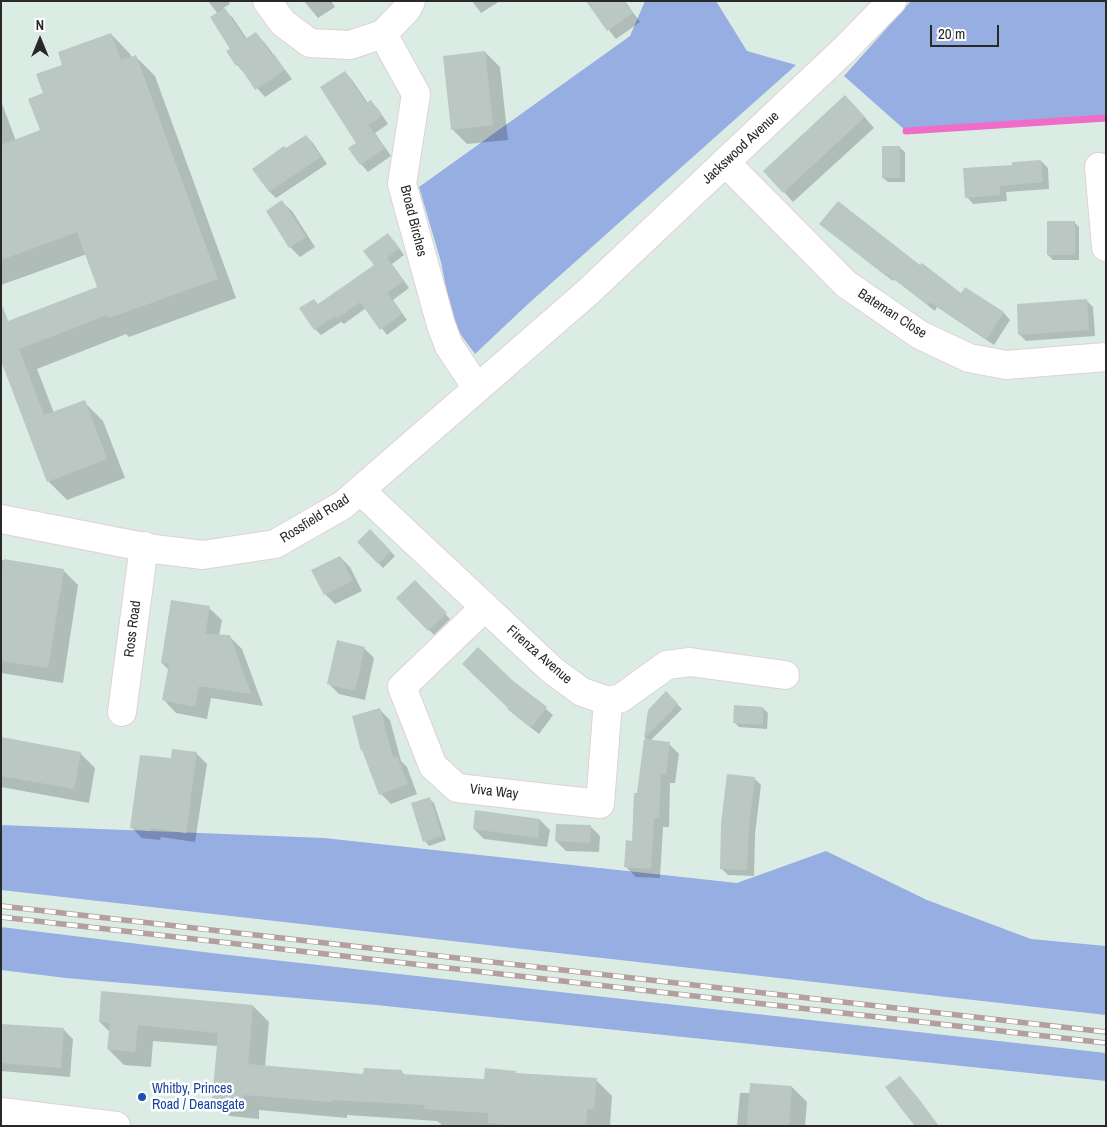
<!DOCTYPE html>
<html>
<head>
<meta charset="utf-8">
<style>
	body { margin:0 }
	#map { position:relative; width:1107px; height:1127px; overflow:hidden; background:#dbece5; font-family:"Archivo Narrow",sans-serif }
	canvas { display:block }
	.frame { position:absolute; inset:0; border:2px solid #292929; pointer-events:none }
	.north { position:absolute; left:15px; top:15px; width:50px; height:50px; -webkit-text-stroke:4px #fff; paint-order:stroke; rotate:0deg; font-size:14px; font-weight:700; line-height:20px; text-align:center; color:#292929 }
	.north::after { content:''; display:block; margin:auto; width:18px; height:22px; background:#292929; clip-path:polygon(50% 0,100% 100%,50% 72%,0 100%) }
	.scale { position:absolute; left:930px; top:25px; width:69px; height:22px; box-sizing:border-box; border:2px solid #292929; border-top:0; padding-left:6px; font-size:15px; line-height:18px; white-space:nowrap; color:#292929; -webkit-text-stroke:4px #fff; paint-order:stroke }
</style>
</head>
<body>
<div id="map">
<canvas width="1107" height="1127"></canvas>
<div class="frame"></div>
<div class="north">N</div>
<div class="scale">20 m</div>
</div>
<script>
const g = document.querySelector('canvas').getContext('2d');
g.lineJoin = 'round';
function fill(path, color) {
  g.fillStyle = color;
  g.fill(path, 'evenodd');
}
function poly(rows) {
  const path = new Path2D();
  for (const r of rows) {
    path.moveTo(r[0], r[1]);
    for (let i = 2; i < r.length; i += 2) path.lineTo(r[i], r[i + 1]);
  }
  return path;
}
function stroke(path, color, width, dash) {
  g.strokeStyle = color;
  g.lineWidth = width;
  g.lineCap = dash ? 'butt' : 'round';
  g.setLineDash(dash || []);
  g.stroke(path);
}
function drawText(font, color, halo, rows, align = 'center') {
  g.font = font + ' "Archivo Narrow",sans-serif';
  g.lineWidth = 5;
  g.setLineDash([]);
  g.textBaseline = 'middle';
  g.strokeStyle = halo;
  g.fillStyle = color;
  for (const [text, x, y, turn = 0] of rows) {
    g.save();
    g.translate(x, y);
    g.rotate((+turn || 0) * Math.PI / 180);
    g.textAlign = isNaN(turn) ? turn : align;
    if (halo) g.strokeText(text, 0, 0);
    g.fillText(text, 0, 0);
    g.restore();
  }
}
fill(poly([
	[645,1,716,1,747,51,796,65,528,304,475,354,453,324,441,262,419,187,630,36],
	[911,1,1106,1,1106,118,906,131,844,76],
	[1,825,324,838,737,883,826,851,927,900,1031,939,1106,946,1106,1015,1,890],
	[1,927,220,954,1106,1053,1106,1081,376,1005,66,978,1,970]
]), '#97aee3');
fill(poly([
	[208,1,228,1,230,4,223,8,233,18,247,39,256,33,264,42,292,79,265,97,237,65,218,14],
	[304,1,331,1,335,7,318,18],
	[472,1,500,1,481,13],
	[586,1,625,1,640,22,616,39],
	[111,34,130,54,132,58,136,57,155,76,236,298,129,337,126,334,37,369,54,413,84,402,103,421,125,478,67,500,48,481,1,353,99,288,87,254,1,285,1,101,16,141,41,131,45,94,63,65],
	[485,52,500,67,508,140,467,144,452,129],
	[345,72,352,80,368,103,370,101,378,109,388,124,375,133,391,156,368,172,361,164],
	[855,106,874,128,793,202,784,192],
	[306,136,313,143,327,164,276,198,270,192,286,149],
	[900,148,905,152,905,182,888,182,883,178],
	[1041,161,1048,168,1049,189,1006,192,1007,201,973,204,967,197,1013,166],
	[282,202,292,211,315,247,300,257,290,247],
	[1074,222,1079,227,1079,260,1053,260,1048,255],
	[821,224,920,267,962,295,966,289,1004,313,1010,320,994,345,937,307,935,311,894,279,893,281],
	[394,241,404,255,392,264,409,288,393,300,407,320,387,335,366,308,344,324,341,322,321,335,315,329,319,305,375,265],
	[1087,301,1093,307,1095,336,1026,341,1019,334],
	[370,531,395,556,383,568,359,542],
	[340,557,350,567,362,591,335,604,325,594],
	[1,560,63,570,78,585,63,683,1,673],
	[418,585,450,619,434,635,398,598],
	[209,608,222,620,219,636,229,636,242,649,263,706,211,698,207,719,176,713,164,700,169,670,162,663],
	[364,648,374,658,365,700,339,694,329,684],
	[505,675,553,715,539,734,516,716],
	[666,693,682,709,650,741,669,744,679,754,675,783,670,783,669,827,663,827,660,878,636,877,626,867,633,842,638,795,649,741,645,738,649,710],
	[763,708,768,713,767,729,739,727,734,722],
	[380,710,390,720,401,761,407,767,417,794,391,804,381,794],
	[1,739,80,753,95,768,89,803,1,787],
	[197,754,207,764,195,842,161,837,160,840,142,838,132,828,172,760],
	[754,778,761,785,755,834,754,876,728,875,721,868],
	[429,799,434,803,446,840,429,846,425,841],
	[540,820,550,830,547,847,484,839,474,829],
	[590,826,600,836,599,852,566,851,556,841],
	[253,1006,269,1022,265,1067,364,1076,402,1072,406,1076,485,1080,515,1072,518,1075,596,1080,612,1096,610,1125,458,1126,442,1125,437,1121,347,1115,347,1118,259,1110,259,1119,230,1116,214,1100,218,1046,153,1041,151,1067,124,1065,108,1049,110,1032,100,1022],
	[1,1025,64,1030,73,1039,70,1077,1,1071],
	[792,1087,807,1102,805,1126,737,1126,740,1093,750,1093]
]), '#0003');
stroke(poly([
	[906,131,1106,118]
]), '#ef6dc7', 7);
fill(poly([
	[586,1,624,1,633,13,607,31],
	[225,8,245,39,256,32,272,55,274,54,285,70,255,90,238,64,236,66,226,51,230,49,210,17],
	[111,33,121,60,136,55,218,279,109,318,107,315,19,349,44,415,85,400,107,459,47,482,1,361,1,308,3,307,8,321,97,287,77,232,1,260,1,145,40,130,28,99,43,93,36,74,62,65,58,52],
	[485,51,493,125,451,130,443,56],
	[345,71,366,103,371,100,382,116,368,125,385,148,360,165,348,148,356,143,320,87],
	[845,95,865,117,783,193,763,171],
	[306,135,321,157,269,192,252,169,284,146,286,148],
	[882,146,900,146,900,178,882,178],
	[1041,160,1043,182,1000,186,1000,195,965,198,963,168,1012,165,1012,162],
	[282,200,306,237,289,248,266,211],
	[838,201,920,265,922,263,961,293,965,287,1004,312,987,339,930,302,928,305,887,274,886,276,819,224],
	[1047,221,1075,221,1075,255,1047,255],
	[388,233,399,248,387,258,404,281,387,293,402,314,380,330,360,302,337,319,335,316,314,330,299,308,314,299,318,304,374,265,363,251],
	[1087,299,1089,330,1018,335,1017,304],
	[370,529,391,551,378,564,357,542],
	[340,556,353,581,324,595,311,570],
	[4,559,64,569,48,668,1,661,1,576],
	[415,580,447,613,428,631,396,598],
	[171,600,210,606,205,634,230,635,251,694,199,686,195,707,162,700,169,664,161,663],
	[337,640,365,647,355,691,327,684],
	[478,647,512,680,547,707,531,728,507,709,508,708,462,664],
	[666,691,678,704,644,738,648,710],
	[734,705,763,707,763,725,733,723],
	[380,708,393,757,397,756,408,784,379,795,362,750,361,751,352,716],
	[1,737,81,752,74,789,1,776],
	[644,739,670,742,666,774,661,773,659,818,654,818,651,869,624,867,626,840,632,841,634,793,637,793],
	[172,749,197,752,186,833,151,828,150,831,130,828,140,755,171,758],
	[727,774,755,777,749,826,747,870,720,869,721,823],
	[430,797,442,836,423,842,411,803],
	[475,810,540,819,538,838,473,829],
	[556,824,591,825,590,843,555,841],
	[101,991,253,1005,248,1064,363,1074,364,1068,402,1070,402,1074,484,1079,485,1068,516,1071,516,1073,597,1078,594,1109,587,1109,586,1126,516,1126,488,1123,488,1113,424,1109,425,1105,331,1100,331,1102,244,1095,243,1103,212,1100,218,1033,138,1025,135,1052,107,1049,110,1023,99,1022],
	[1,1024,64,1028,61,1068,1,1063],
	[900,1076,919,1099,939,1126,915,1126,903,1111,885,1087],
	[750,1083,792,1086,789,1126,747,1126]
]), '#bbc7c2');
const minor = poly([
	[267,1,283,23,310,43,350,45,383,34],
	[411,1,407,9,383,34,416,94,402,184,441,325,449,346,477,388],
	[725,162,846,284,920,335,969,358,1006,365,1106,357],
	[1099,167,1106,247],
	[360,490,552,670,582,692,608,701,621,698,667,665,690,662,785,675],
	[1,519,154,549,203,555,275,544,343,505,588,292,845,49,892,1],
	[485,607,402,687,433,766,457,788,600,804,608,701],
	[122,712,144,546],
	[1,1112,116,1126]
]);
stroke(minor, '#e2d0d3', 30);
stroke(minor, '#fff', 28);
const rail = poly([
	[1,906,1106,1032],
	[1,917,1106,1043]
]);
stroke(rail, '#b49ea0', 5.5);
stroke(rail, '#fff', 4, [11]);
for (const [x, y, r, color] of [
	[142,1097,5,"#1a4fb4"]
]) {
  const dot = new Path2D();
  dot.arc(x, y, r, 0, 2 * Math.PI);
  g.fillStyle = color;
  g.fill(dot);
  stroke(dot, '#fff', 2);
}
drawText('14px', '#292929', '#fff', [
	["Jackswood Avenue",741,148,-43],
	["Broad Birches",413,221,76],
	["Bateman Close",892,314,33],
	["Rossfield Road",315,519,-32],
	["Ross Road",133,629,-83],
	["Firenza Avenue",539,655,41],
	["Viva Way",494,792,6]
]);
drawText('14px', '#164399', '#fff', [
	["Whitby, Princes",152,1089],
	["Road / Deansgate",152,1105]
], 'left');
</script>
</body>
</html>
